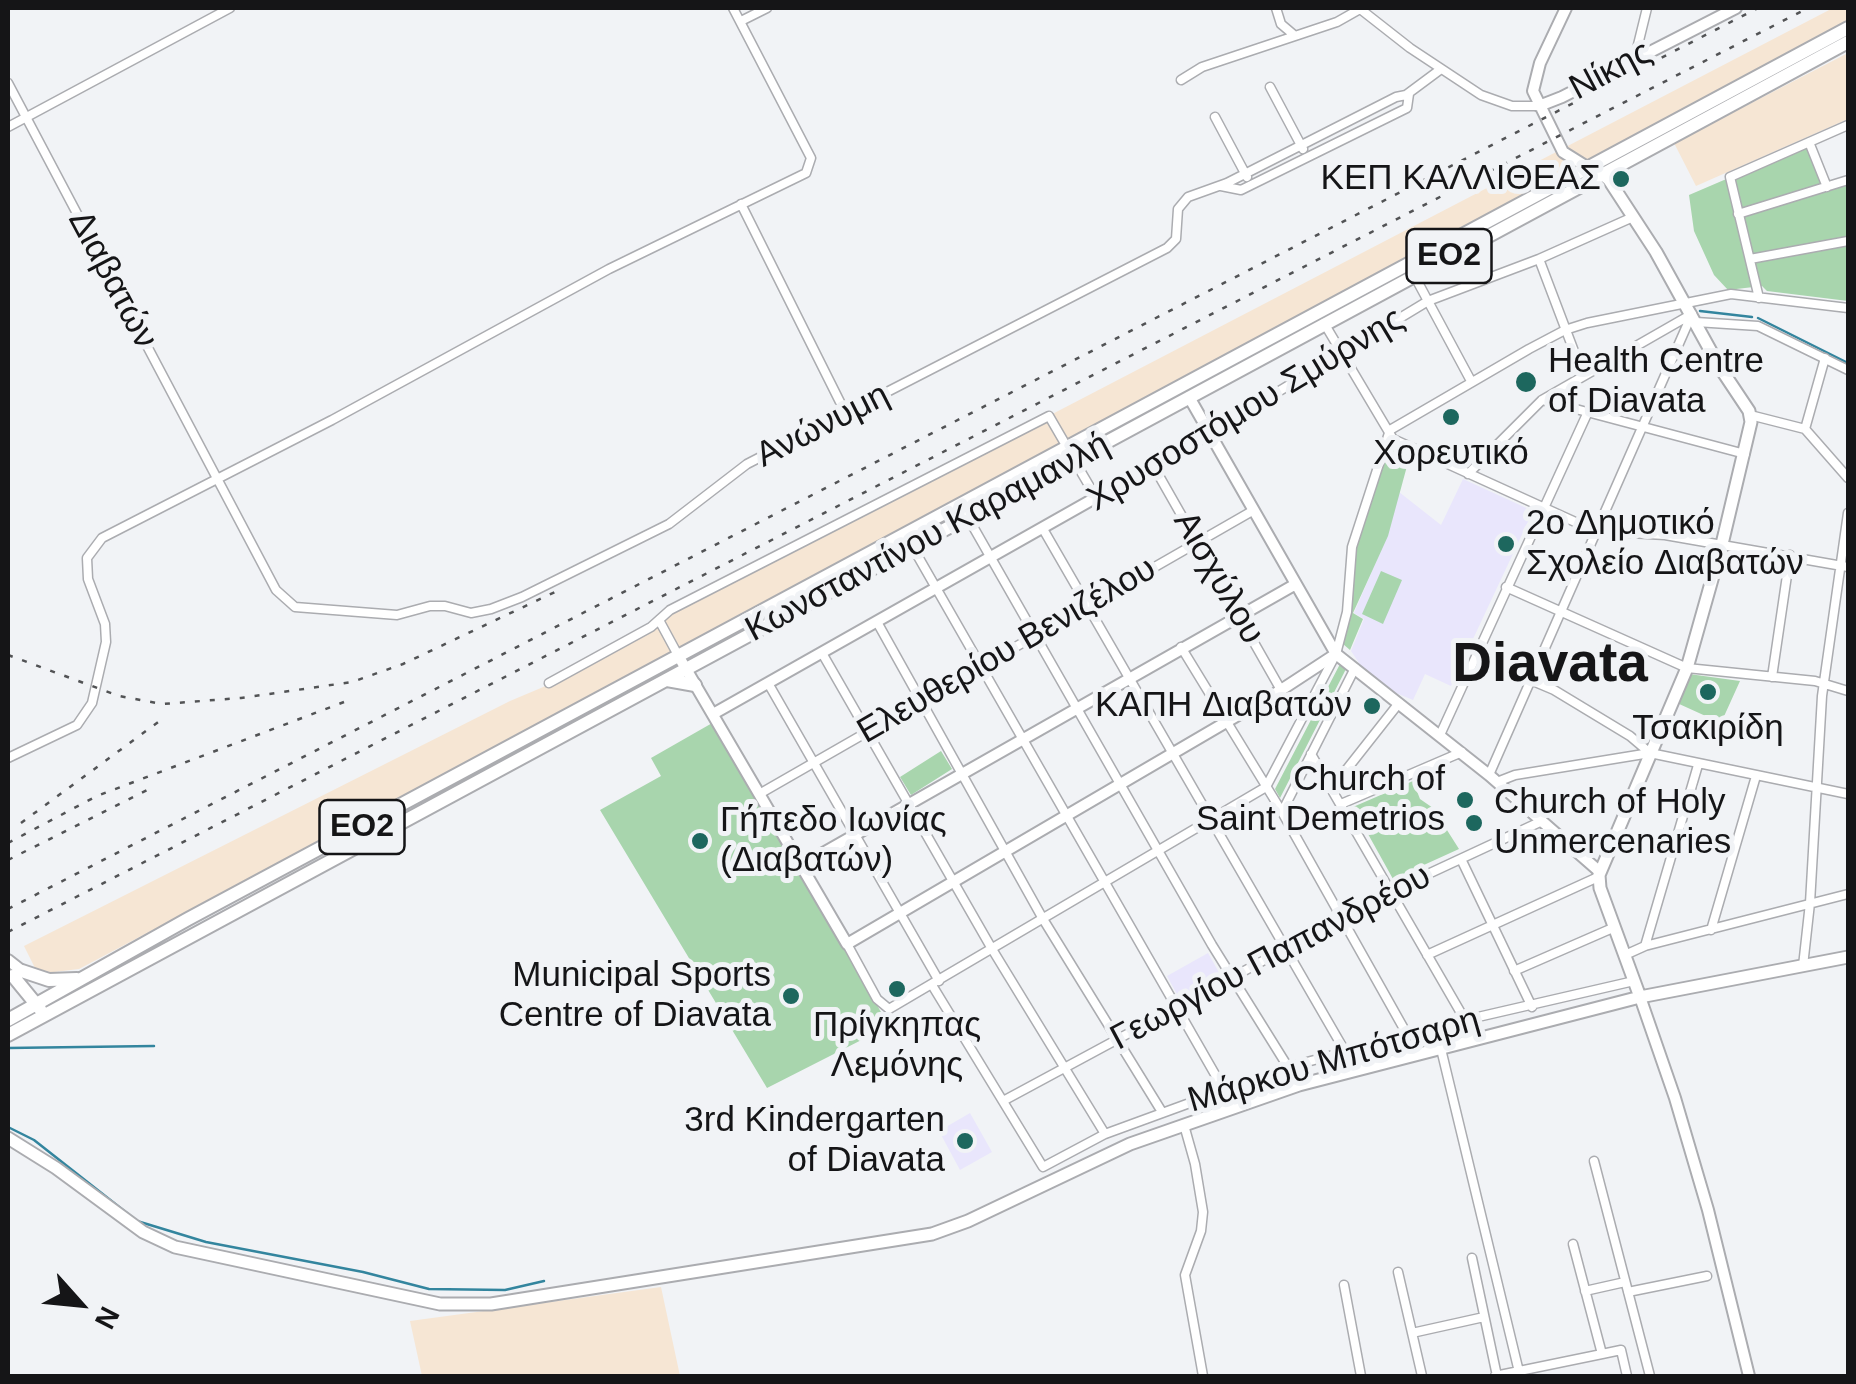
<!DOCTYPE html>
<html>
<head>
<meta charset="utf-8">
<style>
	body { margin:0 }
	#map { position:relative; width:1856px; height:1384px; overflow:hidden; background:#f1f3f6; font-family:Helvetica,sans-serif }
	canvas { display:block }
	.frame { position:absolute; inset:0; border:10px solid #151517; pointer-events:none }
	.north { position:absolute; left:30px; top:1254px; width:100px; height:100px; -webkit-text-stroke:8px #f1f3f6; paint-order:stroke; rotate:117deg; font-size:28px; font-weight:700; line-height:40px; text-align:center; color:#151517 }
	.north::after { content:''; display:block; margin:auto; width:35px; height:45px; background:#151517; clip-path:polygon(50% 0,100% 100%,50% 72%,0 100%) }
</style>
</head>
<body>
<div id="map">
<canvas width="1856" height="1384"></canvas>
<div class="frame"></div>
<div class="north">N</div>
</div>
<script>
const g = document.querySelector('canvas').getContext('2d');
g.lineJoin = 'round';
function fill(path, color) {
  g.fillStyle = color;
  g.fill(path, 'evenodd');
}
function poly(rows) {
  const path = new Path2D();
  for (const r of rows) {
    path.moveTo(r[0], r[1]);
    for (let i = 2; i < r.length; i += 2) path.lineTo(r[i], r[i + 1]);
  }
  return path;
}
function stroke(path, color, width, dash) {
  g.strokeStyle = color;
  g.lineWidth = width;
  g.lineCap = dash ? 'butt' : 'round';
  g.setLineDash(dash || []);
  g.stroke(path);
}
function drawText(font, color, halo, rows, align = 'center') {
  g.font = font + ' Helvetica,sans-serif';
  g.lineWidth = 10;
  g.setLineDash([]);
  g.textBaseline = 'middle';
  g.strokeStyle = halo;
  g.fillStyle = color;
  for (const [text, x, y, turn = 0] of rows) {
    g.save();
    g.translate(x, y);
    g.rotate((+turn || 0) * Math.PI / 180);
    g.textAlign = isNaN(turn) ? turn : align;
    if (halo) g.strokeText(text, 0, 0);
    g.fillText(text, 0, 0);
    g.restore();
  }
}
fill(poly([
	[1833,8,1848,8,1848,20,679,652,79,969,38,974,24,946,510,701,548,685,664,616],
	[1848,53,1848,119,1696,186,1674,143],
	[661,1287,680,1376,422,1376,410,1321]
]), '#f6e6d4');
fill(poly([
	[1463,479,1533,511,1451,686,1425,674,1413,700,1396,693,1361,666,1351,651,1364,619,1354,613,1387,536,1399,492,1441,525],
	[1208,953,1221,976,1179,998,1167,976],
	[970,1113,992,1152,960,1170,939,1131]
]), '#e9e6fc');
fill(poly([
	[1808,144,1826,191,1848,184,1848,301,1767,291,1762,286,1728,290,1714,275,1694,231,1689,195],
	[1387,445,1410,455,1388,536,1353,613,1363,619,1350,650,1343,644,1356,548],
	[1381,571,1402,580,1383,624,1362,614],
	[1340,664,1346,669,1280,798,1275,789],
	[1689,674,1740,681,1721,723,1677,703],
	[714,722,889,1026,767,1088,600,810,661,776,651,758],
	[941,751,952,769,911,795,900,777],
	[1413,781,1420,799,1433,808,1459,849,1393,879,1353,807]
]), '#a8d5ad');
stroke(poly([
	[1700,311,1752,317],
	[1758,318,1848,363],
	[8,1048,154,1046],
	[8,1127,34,1140,137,1221,206,1242,363,1272,429,1289,505,1290,544,1281]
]), '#33859e', 2.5);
const minor = poly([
	[1276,8,1281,24,1294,35],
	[1359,8,1410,48,1481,95,1512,106,1539,106],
	[741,21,767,8],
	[1635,57,1647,8],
	[1181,80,1202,67,1337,22,1360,9],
	[8,83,276,590,295,607,397,615,430,606,445,606,471,613,491,609,522,597,669,524,747,464,1167,248,1176,239,1178,209,1188,197,1227,183,1396,97,1406,95,1441,69],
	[1270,87,1303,149],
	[1215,117,1247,177],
	[8,127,230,8],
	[1809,142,1827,187],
	[1221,186,1241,190,1407,108,1409,94],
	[741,204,846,414],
	[1738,214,1848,180],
	[1539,259,1583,375],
	[1750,259,1848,241],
	[1414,275,1471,381],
	[1759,298,1730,177,1848,125],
	[1696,322,1758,326,1848,370],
	[1324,323,1393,439,1595,531,1665,535,1848,567],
	[1542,400,1745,454],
	[1750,415,1805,429,1848,478],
	[1805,429,1825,358],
	[1390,430,1529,349,1565,330,1587,323,1731,294,1848,308],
	[1210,433,1428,301,1539,259,1633,217],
	[1074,460,1097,499],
	[1154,467,1281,690],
	[1468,474,1542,400,1692,314],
	[967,516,1212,945,1288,1067],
	[1043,529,1346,1053],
	[912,546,1224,1090],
	[1506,587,1687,668,1815,681,1848,691],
	[659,620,679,657],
	[877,622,1043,919,1162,1112],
	[1181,647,1282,812,1408,1036],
	[822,653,992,949,1105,1134],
	[1476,657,1554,690,1630,736,1650,753],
	[1772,677,1790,555],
	[549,683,651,627,670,610,1049,416,1067,447],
	[768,683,939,981],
	[1440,735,1587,414],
	[1311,754,1465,1020],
	[8,758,77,725,92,703,106,642,105,624,88,579,87,558,102,538,332,420,609,269,806,173,811,158,733,8],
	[1489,775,1692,314],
	[1497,782,1515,775,1650,753,1848,794],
	[1332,788,1399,703],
	[761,793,1254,510],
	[1341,804,1462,752],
	[1282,812,1355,668],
	[1461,859,1532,1007],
	[1711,930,1756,776],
	[847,944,877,999,889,1009,1266,787,1336,654,1347,612,1352,547,1390,430],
	[1645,946,1698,765],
	[1427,955,1598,877],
	[1625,955,1645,946,1848,894],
	[1803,966,1810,903,1822,696,1848,513],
	[1514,971,1615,927],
	[932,985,1043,1167,1105,1134,1288,1067,1465,1020,1634,981],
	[1441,1049,1520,1376],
	[1003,1101,1398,888,1542,821],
	[1184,1125,1195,1164,1203,1212,1201,1231,1185,1275,1203,1376],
	[1594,1161,1650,1376],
	[1573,1244,1602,1354,1621,1350,1627,1376],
	[1472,1258,1497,1376],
	[1398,1272,1422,1376],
	[1344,1285,1361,1376],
	[1585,1291,1625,1282],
	[1628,1292,1707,1276],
	[1412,1333,1484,1317],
	[1495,1376,1602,1354]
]);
const tertiary = poly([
	[1566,8,1540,63,1533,91,1563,152,1587,167],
	[1539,106,1562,97,1736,8],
	[1189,397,1336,654,1489,775,1600,872],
	[679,657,847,944,1281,690,1336,654],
	[713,714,1210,433],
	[802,865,1296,584],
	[8,960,22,971],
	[1640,997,1675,1098,1708,1210,1749,1376]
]);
const secondary = poly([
	[1598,170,1609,180,1656,252,1719,366,1749,411,1751,422,1722,544,1687,668,1599,875,1600,888,1640,997],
	[8,1138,56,1168,143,1232,175,1247,440,1304,491,1304,932,1234,968,1221,1130,1144,1299,1085,1640,997,1848,957]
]);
const primary = poly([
	[667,680,695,685],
	[22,971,49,980,77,979],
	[13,976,40,1009],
	[8,1020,188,919,1848,28],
	[8,1035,1848,42]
]);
stroke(minor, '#abacb0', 11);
stroke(tertiary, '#abacb0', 14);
stroke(secondary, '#abacb0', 15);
stroke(primary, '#abacb0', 16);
stroke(minor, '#fff', 8);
stroke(tertiary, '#fff', 10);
stroke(secondary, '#fff', 11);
stroke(primary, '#fff', 12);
stroke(poly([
	[8,655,119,696,162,704,241,698,352,682,403,664,557,591],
	[21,823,165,717],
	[8,843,97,796,344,702],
	[8,860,151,788],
	[8,909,1758,8],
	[8,932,1808,8]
]), '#525355', 2.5, [5, 10]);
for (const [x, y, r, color] of [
	[1621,179,10,"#1d675e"],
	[1526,382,12,"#1d675e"],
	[1451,417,10,"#1d675e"],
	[1506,544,10,"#1d675e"],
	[1708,692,10,"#1d675e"],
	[1372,706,10,"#1d675e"],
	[1465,800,10,"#1d675e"],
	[1474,823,10,"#1d675e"],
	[700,841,10,"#1d675e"],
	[897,989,10,"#1d675e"],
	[791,996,10,"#1d675e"],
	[965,1141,10,"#1d675e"]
]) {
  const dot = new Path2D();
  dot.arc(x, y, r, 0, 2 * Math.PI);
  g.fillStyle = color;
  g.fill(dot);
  stroke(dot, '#f1f3f6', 4);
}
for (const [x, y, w] of [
	[1449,256,85],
	[362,827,85]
]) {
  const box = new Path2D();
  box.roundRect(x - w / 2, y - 27, w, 54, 8);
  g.fillStyle = '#f1f3f6';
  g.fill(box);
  stroke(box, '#151517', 2.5);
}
drawText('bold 32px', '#151517', null, [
	["ΕΟ2",1449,256],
	["ΕΟ2",362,827]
]);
drawText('35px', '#151517', '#f1f3f6', [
	["Νίκης",1611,71,-28],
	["Διαβατών",112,280,62],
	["Χρυσοστόμου Σμύρνης",1246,410,-31],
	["Ανώνυμη",823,426,-27],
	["Κωνσταντίνου Καραμανλή",928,538,-28],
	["Αισχύλου",1218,578,60],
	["Ελευθερίου Βενιζέλου",1007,651,-30],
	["Γεωργίου Παπανδρέου",1271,958,-28],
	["Μάρκου Μπότσαρη",1334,1061,-16]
]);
drawText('35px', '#151517', '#f1f3f6', [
	["ΚΕΠ ΚΑΛΛΙΘΕΑΣ",1601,179],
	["Health Centre",1548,362,"left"],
	["of Diavata",1548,402,"left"],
	["Χορευτικό",1451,454,"center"],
	["2ο Δημοτικό",1526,524,"left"],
	["Σχολείο Διαβατών",1526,564,"left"],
	["ΚΑΠΗ Διαβατών",1352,706],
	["Τσακιρίδη",1708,729,"center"],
	["Church of",1445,780],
	["Saint Demetrios",1445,820],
	["Church of Holy",1494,803,"left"],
	["Unmercenaries",1494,843,"left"],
	["Γήπεδο Ιωνίας",720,821,"left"],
	["(Διαβατών)",720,861,"left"],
	["Municipal Sports",771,976],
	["Centre of Diavata",771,1016],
	["Πρίγκηπας",897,1026,"center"],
	["Λεμόνης",897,1066,"center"],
	["3rd Kindergarten",945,1121],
	["of Diavata",945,1161]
], 'right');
drawText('bold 55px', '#151517', '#f1f3f6', [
	["Diavata",1550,666]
]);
</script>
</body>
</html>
